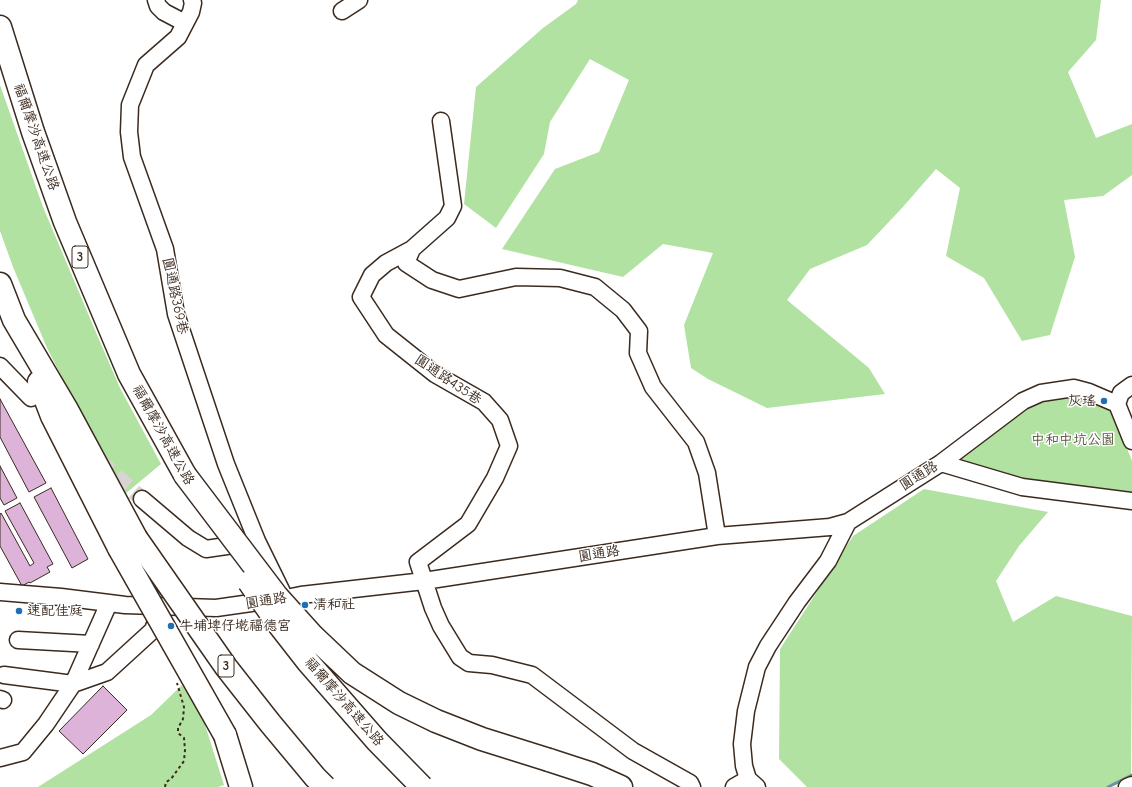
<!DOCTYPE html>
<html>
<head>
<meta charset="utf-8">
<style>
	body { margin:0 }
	canvas { display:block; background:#fff }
</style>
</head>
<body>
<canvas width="1132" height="787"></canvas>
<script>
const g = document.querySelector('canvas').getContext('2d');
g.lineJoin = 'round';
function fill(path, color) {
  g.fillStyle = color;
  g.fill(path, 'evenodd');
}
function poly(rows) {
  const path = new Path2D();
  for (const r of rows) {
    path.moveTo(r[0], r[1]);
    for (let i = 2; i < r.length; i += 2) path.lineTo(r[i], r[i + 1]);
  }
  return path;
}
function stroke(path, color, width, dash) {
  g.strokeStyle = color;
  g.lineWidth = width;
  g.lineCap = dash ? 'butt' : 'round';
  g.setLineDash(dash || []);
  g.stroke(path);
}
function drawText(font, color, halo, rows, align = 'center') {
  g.font = font + ' "Comic Neue","LXGW WenKai TC",sans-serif';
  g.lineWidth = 3;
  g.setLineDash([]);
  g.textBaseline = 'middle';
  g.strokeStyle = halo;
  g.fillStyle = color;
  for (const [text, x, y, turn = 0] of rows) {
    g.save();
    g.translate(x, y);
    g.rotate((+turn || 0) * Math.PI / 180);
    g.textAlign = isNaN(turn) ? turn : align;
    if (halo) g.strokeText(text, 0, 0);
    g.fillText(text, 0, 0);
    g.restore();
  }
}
fill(poly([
	[578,0,1101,0,1096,40,1068,72,1096,138,1132,124,1132,175,1103,196,1064,200,1075,257,1050,335,1022,341,984,278,946,256,960,188,936,169,902,208,867,245,810,269,787,300,869,368,885,394,767,408,708,379,691,368,684,325,713,253,663,244,623,277,502,249,555,169,599,152,629,80,590,59,550,122,544,154,496,228,464,204,476,87,543,28,576,4],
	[0,85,43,207,95,330,120,388,161,464,125,494,82,417,47,348,13,267,0,231],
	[1065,394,1106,395,1132,461,1132,495,1024,480,958,461,1026,405],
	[924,489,1048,512,1019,546,996,581,1013,622,1056,596,1132,616,1131,779,1110,787,807,787,779,759,780,649,853,536],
	[182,685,201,712,224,785,218,787,38,787,151,715]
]), '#b1e2a2');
stroke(poly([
	[1108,787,1132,775]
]), '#768ea2', 3);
const building = poly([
	[0,399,46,483,29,492,0,437,0,399],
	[0,466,17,498,4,505,0,498,0,466],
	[51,488,88,559,72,568,34,497,51,488],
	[20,503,53,564,47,567,50,572,30,583,29,582,22,586,0,546,0,514,1,513,30,566,34,563,5,511,20,503],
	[103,686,127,710,83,754,59,731,103,686]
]);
fill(building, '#ddb3da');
stroke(building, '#3b2a1e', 1);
stroke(poly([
	[98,460,142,499]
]), '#d8d4d2', 16, [16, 8]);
const minor = poly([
	[156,0,158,6,164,12,185,23],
	[192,0,193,3,191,12,178,37,146,65,130,105,129,132,132,157,165,249,176,314,226,464,257,541,282,592],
	[342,11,359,0],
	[412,249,447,218,453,206,441,121],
	[0,366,31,398],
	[1117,404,1121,393,1132,385],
	[941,463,1022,487,1132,501],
	[142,499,188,538,206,549,247,543],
	[0,592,61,597,125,605,216,608,286,598,301,595,424,581,717,536,830,527,848,522,941,463,1023,401,1041,393,1074,388,1089,392,1117,404,1132,441],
	[18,640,91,644],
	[4,675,73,684,109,603],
	[0,699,3,700],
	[0,758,23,752,46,724,73,684,107,672,153,630,160,610],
	[692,787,690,783,633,751,532,675,492,665,469,663,460,657,441,626,433,608,418,562,468,524,495,478,509,446,500,420,484,402,435,374,386,335,361,297,372,275,386,263,412,249,406,263,432,280,459,289,516,277,560,278,595,287,623,310,639,331,638,353,653,387,696,442,707,473,717,536],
	[734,787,748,779],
	[757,787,748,779,744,766,742,744,746,711,757,667,768,646,797,602,828,561,848,522],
	[1127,787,1132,785]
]);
const highway = poly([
	[0,27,33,132,65,222,129,374,185,475],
	[0,284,14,320,66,408,136,538],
	[39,382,52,416,119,548],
	[225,735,241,787],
	[549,760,592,774,621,787]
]);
stroke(minor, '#3b2a1e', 19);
stroke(highway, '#3b2a1e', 25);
stroke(poly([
	[165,787,166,782,171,779,184,761,185,750,184,738,178,733,178,728,183,719,184,707,177,683]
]), '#3b2a1e', 2, [3, 3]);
stroke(minor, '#fff', 16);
stroke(highway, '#fff', 22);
const highwayBridge = poly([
	[185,475,276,595,313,636,352,673,399,703,436,721,482,739,549,760],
	[136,538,226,667,270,723,315,777,325,787],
	[119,548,225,735],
	[249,582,276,621,308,662,377,741,422,787]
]);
stroke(highwayBridge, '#3b2a1e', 25, []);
stroke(highwayBridge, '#fff', 22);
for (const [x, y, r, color] of [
	[1104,401,4,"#1f6fb2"],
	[305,605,4,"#1f6fb2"],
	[19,611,4,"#1f6fb2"],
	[171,626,4,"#1f6fb2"]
]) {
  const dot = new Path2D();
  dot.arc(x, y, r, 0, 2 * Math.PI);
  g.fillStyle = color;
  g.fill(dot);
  stroke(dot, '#fff', 1.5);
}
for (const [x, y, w] of [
	[80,257,16],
	[226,666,16]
]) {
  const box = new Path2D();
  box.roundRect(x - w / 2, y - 11, w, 22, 3);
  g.fillStyle = '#fff';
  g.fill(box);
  stroke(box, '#3b2a1e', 1);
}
drawText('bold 13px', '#3b2a1e', null, [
	["3",80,257],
	["3",226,666]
]);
drawText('14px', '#3b2a1e', '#fff', [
	["福爾摩沙高速公路",36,137,71],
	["圓通路369巷",175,296,78],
	["圓通路435巷",448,380,34],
	["福爾摩沙高速公路",163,435,61],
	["圓通路",919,476,-32],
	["圓通路",599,554,-9],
	["圓通路",266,601,-9],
	["福爾摩沙高速公路",344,702,49]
]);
drawText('14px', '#3b2a1e', '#fff', [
	["灰瑤",1096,401,"right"],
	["清和社",313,605],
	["速配佳庭",27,611],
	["牛埔埤仔墘福德宮",179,626]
], 'left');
drawText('14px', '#58583f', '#fff', [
	["中和中坑公園",1073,440]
]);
</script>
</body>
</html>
